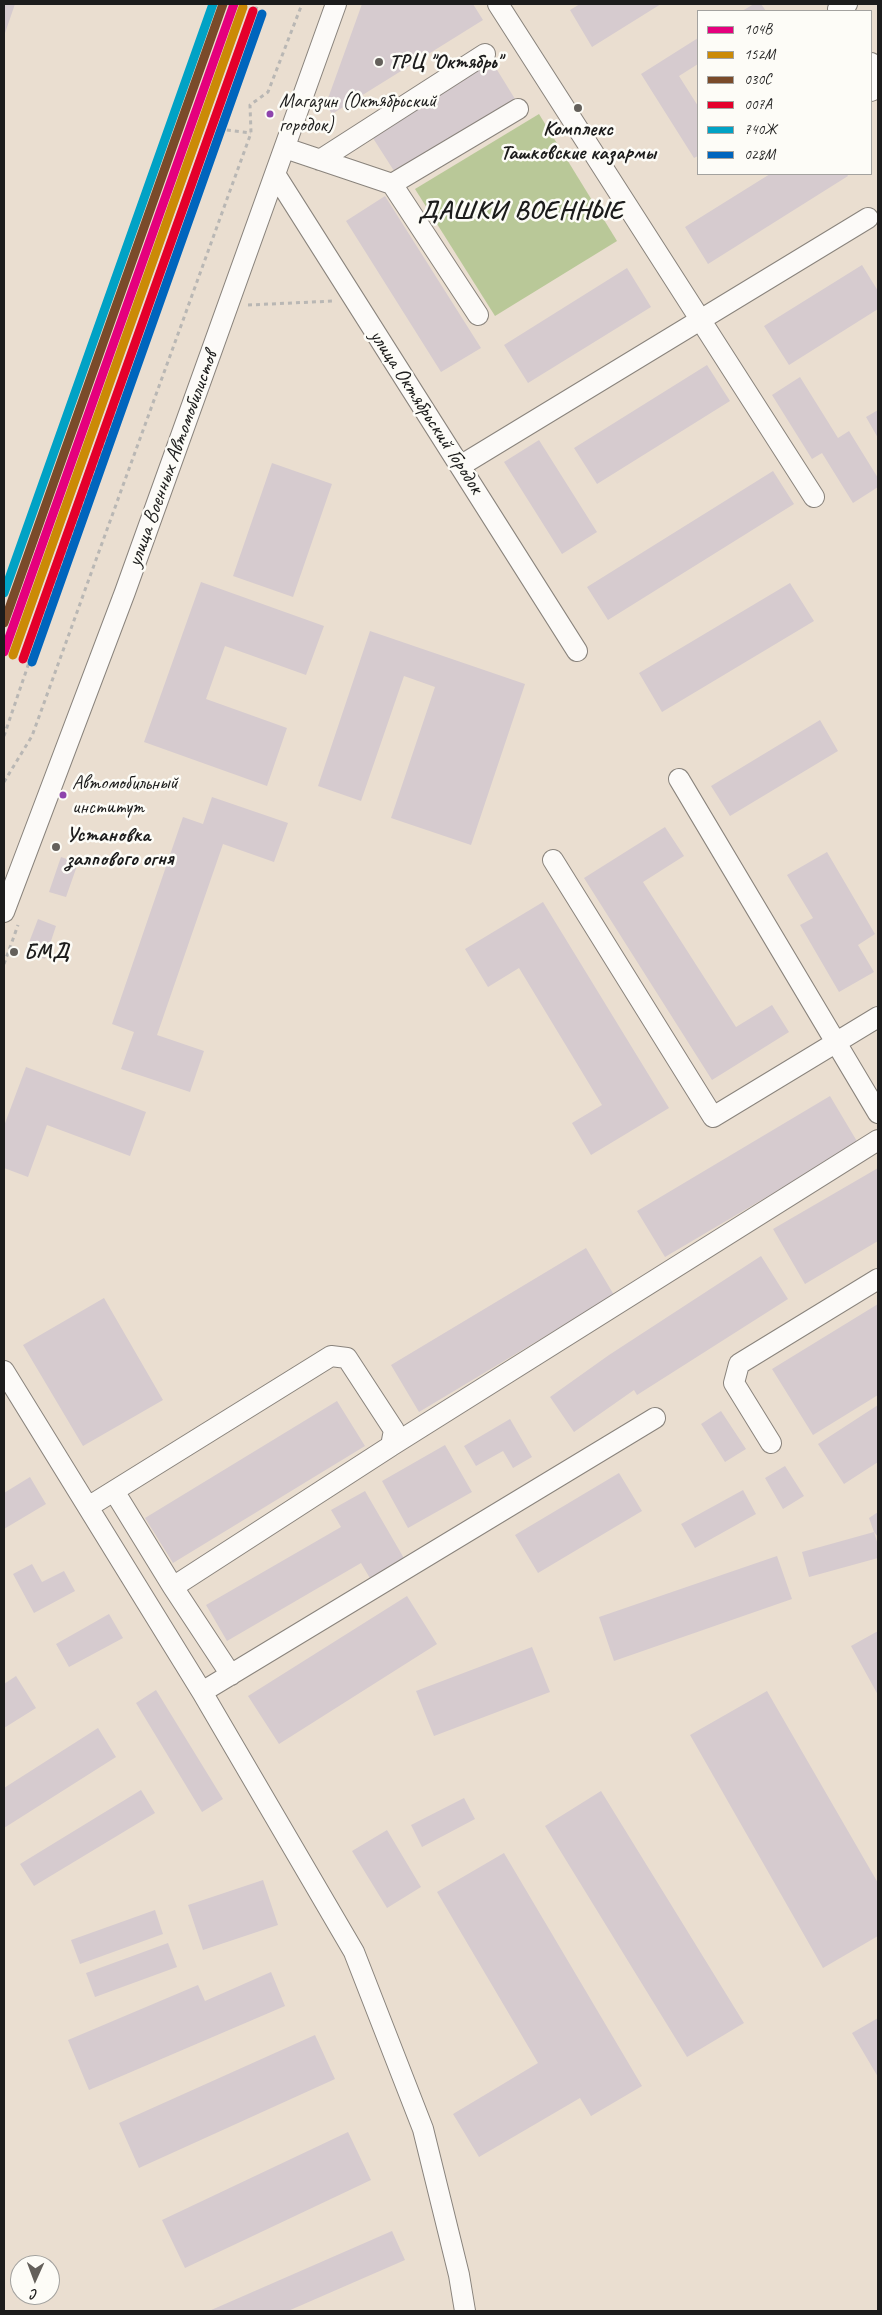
<!DOCTYPE html>
<html>
<head>
<meta charset="utf-8">
<style>
	body { margin:0 }
	#map { position:relative; width:882px; height:2315px; overflow:hidden; background:#eaded0; font-family:Caveat,sans-serif }
	canvas { display:block }
	.frame { position:absolute; inset:0; border:5px solid #1c1c1c; pointer-events:none }
	.legend { position:absolute; left:697px; top:10px; width:175px; height:165px; box-sizing:border-box; background:#fdfcf7; border:1px solid #a3a29f; margin:0; padding:6px 9px; list-style:none; font-size:15px; color:#1c1c1c }
	.legend li { display:flex; align-items:center; gap:10px; height:25px }
	.legend b { width:25px; border:1px solid #a3a29f }
	.north { position:absolute; left:10px; top:2255px; width:50px; height:50px; box-sizing:border-box; background:#fdfcf7; border:1px solid #a3a29f; border-radius:50%; rotate:182deg; font-size:14px; font-weight:700; line-height:20px; text-align:center; color:#1c1c1c }
	.north::after { content:''; display:block; margin:auto; width:18px; height:22px; background:#64605b; clip-path:polygon(50% 0,100% 100%,50% 72%,0 100%) }
</style>
</head>
<body>
<div id="map">
<canvas width="882" height="2315"></canvas>
<div class="frame"></div>
<ul class="legend">
<li><b style="height:6px;background:#e5007d"></b>104В</li>
<li><b style="height:6px;background:#cb8a06"></b>152М</li>
<li><b style="height:6px;background:#7a4b2a"></b>030C</li>
<li><b style="height:6px;background:#e4002b"></b>007А</li>
<li><b style="height:6px;background:#01a2c5"></b>740Ж</li>
<li><b style="height:6px;background:#0065bd"></b>028М</li>
</ul>
<div class="north">С</div>
</div>
<script>
const g = document.querySelector('canvas').getContext('2d');
g.lineJoin = 'round';
function fill(path, color) {
  g.fillStyle = color;
  g.fill(path, 'evenodd');
}
function poly(rows) {
  const path = new Path2D();
  for (const r of rows) {
    path.moveTo(r[0], r[1]);
    for (let i = 2; i < r.length; i += 2) path.lineTo(r[i], r[i + 1]);
  }
  return path;
}
function stroke(path, color, width, dash) {
  g.strokeStyle = color;
  g.lineWidth = width;
  g.lineCap = dash ? 'butt' : 'round';
  g.setLineDash(dash || []);
  g.stroke(path);
}
function drawText(font, color, halo, rows, align = 'center') {
  g.font = font + ' Caveat,sans-serif';
  g.lineWidth = 5;
  g.setLineDash([]);
  g.textBaseline = 'middle';
  g.strokeStyle = halo;
  g.fillStyle = color;
  for (const [text, x, y, turn = 0] of rows) {
    g.save();
    g.translate(x, y);
    g.rotate((+turn || 0) * Math.PI / 180);
    g.textAlign = isNaN(turn) ? turn : align;
    if (halo) g.strokeText(text, 0, 0);
    g.fillText(text, 0, 0);
    g.restore();
  }
}
fill(poly([
	[539,114,617,241,495,316,415,189]
]), '#b9c898');
fill(poly([
	[4,4,15,4,4,36],
	[362,4,473,4,483,20,332,114,326,104],
	[580,4,661,4,592,47,570,10],
	[754,4,761,4,766,11,742,11],
	[698,38,698,64,679,76,698,106,698,156,694,158,641,74],
	[491,60,515,99,396,174,371,135],
	[770,174,847,174,848,176,708,264,685,227],
	[385,196,481,348,441,372,346,221],
	[862,265,878,291,878,309,789,365,764,326],
	[627,268,651,307,528,383,504,345],
	[707,365,730,401,597,484,574,448],
	[800,377,838,438,849,431,878,478,878,487,853,503,822,453,812,459,772,395],
	[878,410,878,438,866,417],
	[539,440,597,532,562,554,504,462],
	[272,463,332,484,293,597,233,576],
	[773,471,794,504,608,620,587,587],
	[201,582,324,626,306,675,225,646,206,699,287,728,267,786,144,742],
	[790,583,814,621,662,712,639,673],
	[370,631,525,684,471,845,391,818,435,687,404,676,361,801,318,786],
	[820,720,838,751,730,816,711,786],
	[212,797,288,823,274,862,223,844,157,1035,204,1051,190,1092,121,1069,134,1032,112,1024,183,817,203,824],
	[665,827,684,856,643,882,736,1027,772,1005,789,1032,712,1080,584,878],
	[827,852,875,934,858,945,874,972,839,992,800,925,813,918,787,875],
	[61,857,78,863,66,897,49,892],
	[543,902,669,1108,591,1155,572,1123,602,1105,519,968,488,987,465,949],
	[38,919,56,926,45,959,25,953],
	[26,1067,146,1112,130,1156,47,1125,28,1177,4,1168,4,1126],
	[830,1096,858,1143,665,1257,637,1211],
	[878,1168,878,1241,805,1284,773,1229],
	[586,1248,614,1295,419,1412,391,1365],
	[761,1256,788,1299,637,1395,634,1390,574,1432,550,1397,609,1355],
	[104,1298,163,1400,83,1446,23,1345],
	[878,1304,878,1395,813,1435,772,1369],
	[337,1401,365,1446,173,1563,145,1518],
	[878,1405,878,1462,844,1484,818,1444],
	[721,1411,746,1449,725,1462,701,1424],
	[510,1419,532,1457,513,1468,503,1451,476,1466,464,1446],
	[445,1445,472,1492,408,1528,382,1481],
	[785,1466,804,1496,783,1509,765,1478],
	[619,1473,642,1511,538,1573,515,1535],
	[30,1477,46,1504,4,1529,4,1493],
	[743,1490,756,1514,695,1548,681,1524],
	[365,1491,405,1560,371,1580,361,1563,227,1641,206,1605,341,1527,331,1510],
	[878,1512,878,1537,874,1532,878,1545,878,1558,809,1577,802,1552,874,1532,869,1518],
	[777,1556,792,1599,614,1661,599,1617],
	[32,1564,42,1582,64,1571,75,1591,34,1613,13,1574],
	[407,1596,437,1644,279,1744,248,1696],
	[109,1614,123,1638,69,1667,56,1644],
	[878,1631,878,1695,851,1646],
	[532,1647,550,1692,434,1736,416,1691],
	[16,1676,36,1708,4,1728,4,1684],
	[156,1690,223,1799,202,1812,136,1703],
	[767,1691,878,1883,878,1936,823,1968,690,1735],
	[98,1728,116,1757,4,1828,4,1788],
	[141,1790,155,1813,34,1886,20,1864],
	[601,1791,744,2023,687,2057,545,1826],
	[464,1798,475,1819,422,1847,411,1825],
	[387,1830,421,1887,387,1908,352,1851],
	[504,1853,642,2086,591,2116,580,2098,479,2157,453,2114,538,2063,437,1892],
	[263,1880,278,1925,203,1950,188,1905],
	[155,1910,163,1934,80,1964,71,1940],
	[168,1943,177,1967,95,1997,86,1973],
	[271,1972,285,2006,89,2090,68,2040,198,1985,205,2001],
	[878,2018,878,2077,852,2033],
	[315,2035,335,2079,139,2168,119,2123],
	[348,2132,371,2180,185,2268,162,2220],
	[392,2231,405,2260,288,2311,209,2311]
]), '#d6cbcf');
const minor = poly([
	[498,4,814,497],
	[838,9,847,4],
	[871,63,878,75],
	[871,91,878,87],
	[285,148,392,184,478,315],
	[320,160,485,54],
	[275,174,577,651],
	[392,184,518,109],
	[460,466,868,218],
	[679,779,878,1113],
	[553,860,713,1117,878,1017],
	[4,912,125,592,336,4],
	[4,1371,202,1692,354,1952,423,2129,459,2275,465,2311],
	[771,1443,734,1383,739,1364,878,1279],
	[391,1446,878,1140],
	[114,1491,173,1587],
	[88,1507,331,1356,347,1358,394,1430,391,1446,173,1587,231,1675],
	[202,1692,655,1418]
]);
stroke(minor, '#89837c', 22);
stroke(poly([
	[211,128,251,133],
	[248,305,334,301],
	[4,736,211,128,258,4],
	[4,782,32,736,251,133,250,105,268,92,302,4],
	[4,964,18,925]
]), '#b9b7b4', 3, [4, 4]);
stroke(minor, '#fcfaf8', 20);
stroke(poly([
	[4,652,234,4]
]), '#e5007d', 9);
stroke(poly([
	[13,655,243,7]
]), '#cb8a06', 9);
stroke(poly([
	[4,623,223,4]
]), '#7a4b2a', 9);
stroke(poly([
	[23,659,253,11]
]), '#e4002b', 9);
stroke(poly([
	[4,593,213,4]
]), '#01a2c5', 9);
stroke(poly([
	[32,662,262,14]
]), '#0065bd', 9);
for (const [x, y, r, color] of [
	[379,62,5,"#64605b"],
	[578,108,5,"#64605b"],
	[270,114,4.5,"#8e44ad"],
	[63,795,4.5,"#8e44ad"],
	[56,847,5,"#64605b"],
	[14,952,5,"#64605b"]
]) {
  const dot = new Path2D();
  dot.arc(x, y, r, 0, 2 * Math.PI);
  g.fillStyle = color;
  g.fill(dot);
  stroke(dot, '#fdfcf7', 2);
}
drawText('20px', '#1c1c1c', '#fdfcf7', [
	["Магазин (Октябрьский",279,102],
	["городок)",279,126],
	["Автомобильный",72,784],
	["институт",72,808]
], 'left');
drawText('bold 21px', '#1c1c1c', '#fdfcf7', [
	["ТРЦ \"Октябрь\"",389,62],
	["Комплекс",578,129,"center"],
	["Ташковские казармы",578,153,"center"],
	["Установка",66,835],
	["залпового огня",66,859],
	["БМД",24,952]
], 'left');
drawText('21px', '#1c1c1c', '#fdfcf7', [
	["улица Октябрьский Городок",426,412,57],
	["улица Военных Автомобилистов",173,459,-70]
]);
g.letterSpacing = '1px';
drawText('bold 26px', '#1c1c1c', '#fdfcf7', [
	["ДАШКИ ВОЕННЫЕ",521,211]
]);
g.letterSpacing = '0px';
</script>
</body>
</html>
